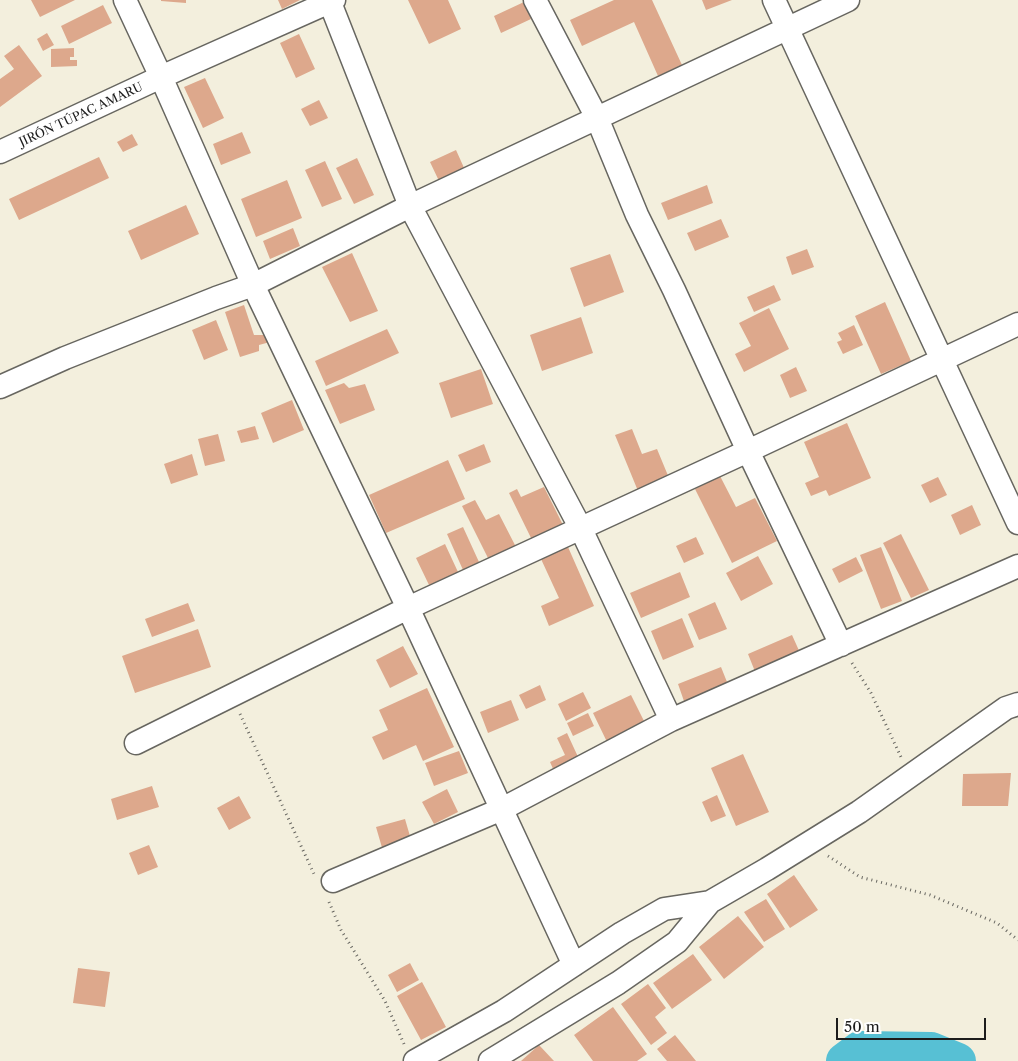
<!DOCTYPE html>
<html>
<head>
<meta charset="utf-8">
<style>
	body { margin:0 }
	#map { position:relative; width:1018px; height:1061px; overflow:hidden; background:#f3efdd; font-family:"Libre Caslon Text",serif }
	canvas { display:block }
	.scale { position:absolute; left:836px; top:1018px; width:150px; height:22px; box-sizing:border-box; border:2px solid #1c1c1c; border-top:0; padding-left:6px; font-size:15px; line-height:18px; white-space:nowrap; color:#1c1c1c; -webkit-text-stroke:4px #fff; paint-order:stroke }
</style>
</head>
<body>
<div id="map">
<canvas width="1018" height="1061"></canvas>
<div class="scale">50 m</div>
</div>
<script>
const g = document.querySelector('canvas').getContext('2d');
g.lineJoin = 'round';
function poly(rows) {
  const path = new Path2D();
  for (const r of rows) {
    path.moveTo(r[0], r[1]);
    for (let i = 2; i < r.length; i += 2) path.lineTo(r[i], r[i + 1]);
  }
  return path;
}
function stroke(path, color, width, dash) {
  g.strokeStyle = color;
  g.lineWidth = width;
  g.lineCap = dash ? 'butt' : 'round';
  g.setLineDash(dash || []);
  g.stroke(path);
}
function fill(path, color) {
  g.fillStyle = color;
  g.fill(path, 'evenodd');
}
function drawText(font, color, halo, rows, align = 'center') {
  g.font = font + ' "Libre Caslon Text",serif';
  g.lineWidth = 5;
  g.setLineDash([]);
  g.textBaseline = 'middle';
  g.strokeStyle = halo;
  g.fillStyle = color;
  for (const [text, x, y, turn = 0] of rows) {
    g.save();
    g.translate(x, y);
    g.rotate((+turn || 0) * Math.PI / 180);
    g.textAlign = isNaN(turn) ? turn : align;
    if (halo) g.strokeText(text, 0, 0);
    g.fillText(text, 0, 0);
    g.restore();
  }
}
stroke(poly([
	[844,1061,860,1049,931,1050,958,1061]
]), '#57c0d4', 36);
fill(poly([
	[31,0,75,0,40,17],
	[161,0,186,0,186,3,161,1],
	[278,0,300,0,282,9],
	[408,0,448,0,461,29,429,44],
	[614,0,652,0,682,65,658,76,634,22,582,46,570,20],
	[702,0,732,0,706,10],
	[524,2,531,19,501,33,494,16],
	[103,5,112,23,69,44,61,26],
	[47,33,54,45,43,51,37,39],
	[299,34,315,69,296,78,280,43],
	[19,45,42,76,0,107,0,79,14,69,4,56],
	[74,48,74,57,70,57,70,60,77,60,77,66,51,67,51,49],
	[205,78,224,118,203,128,184,87],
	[319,100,328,118,310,126,301,109],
	[242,132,251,153,221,165,213,144],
	[132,134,138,145,123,152,117,142],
	[456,150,465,170,439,181,430,162],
	[99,157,109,178,19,220,9,199],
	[357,158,374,195,354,204,336,168],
	[325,161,342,199,322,207,305,170],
	[287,180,302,218,256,237,241,199],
	[707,185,713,203,668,220,661,203],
	[186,205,199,234,141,260,128,231],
	[721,219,729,237,695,251,687,233],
	[293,228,300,246,270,259,263,241],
	[807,249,814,267,792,275,786,257],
	[352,253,378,311,350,322,322,267],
	[610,254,624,292,584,307,570,268],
	[774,285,781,300,754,312,747,297],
	[885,302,911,361,881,374,855,316],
	[244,305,254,335,270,335,270,342,259,345,259,351,240,357,225,312],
	[769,308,789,349,744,372,735,354,751,346,739,323],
	[581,317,593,353,542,371,530,335],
	[216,320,228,350,204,360,192,330],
	[854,325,863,345,843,354,837,342,842,340,838,333],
	[387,329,399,353,326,386,315,361],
	[796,367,807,391,790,398,780,375],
	[481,369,493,404,451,418,439,383],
	[344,383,349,388,365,384,375,410,340,424,325,390],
	[292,400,304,430,273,443,261,413],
	[847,423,871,478,829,496,826,490,811,496,805,483,819,477,804,442],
	[255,426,259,439,241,443,237,431],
	[632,429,642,454,657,449,669,478,638,491,615,435],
	[218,434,225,461,205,466,198,439],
	[484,444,491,462,466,472,458,455],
	[192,454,198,475,171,484,164,464],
	[448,460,465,499,386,533,369,495],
	[720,476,736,507,755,498,777,541,732,563,695,489],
	[938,477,947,495,930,503,921,485],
	[544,487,563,525,532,540,509,493,517,489,521,497],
	[475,500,486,520,499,514,516,547,489,560,462,506],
	[972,505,981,525,960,535,951,515],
	[463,527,479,562,463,570,447,534],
	[901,534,929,590,911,598,883,543],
	[696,537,704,554,684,563,676,546],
	[445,544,458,572,429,585,416,558],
	[568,547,594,606,549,626,541,606,559,598,541,559],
	[881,547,902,601,881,609,860,555],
	[758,556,773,584,741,601,726,573],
	[856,557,863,571,839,583,832,569],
	[680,572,690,597,641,618,630,593],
	[715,602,727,629,699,640,688,614],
	[188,603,195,621,152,637,145,619],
	[682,618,694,647,663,660,651,631],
	[198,629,211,667,135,693,122,656],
	[792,635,801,655,756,674,748,654],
	[403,646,418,674,390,688,376,660],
	[721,667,729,687,685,704,678,684],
	[540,685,546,700,526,709,519,695],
	[427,688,454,747,423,761,416,745,383,760,372,737,388,730,379,710],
	[583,692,591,708,566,721,558,704],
	[631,695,646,725,608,744,593,713],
	[511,700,519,720,488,733,480,712],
	[588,713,594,726,573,736,567,723],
	[567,733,579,759,554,771,550,762,565,755,557,738],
	[459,751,468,773,434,786,425,763],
	[743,754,769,812,736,826,711,768],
	[1011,773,1008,806,962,806,963,774],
	[152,786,159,807,117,820,111,799],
	[447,789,458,812,434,824,422,802],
	[717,795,726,816,711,822,702,802],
	[239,796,251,818,229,830,217,808],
	[405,819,412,843,383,851,376,827],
	[149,845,158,867,138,875,129,853],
	[794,875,818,910,790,928,767,894],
	[766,899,785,929,764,942,744,912],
	[738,916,764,947,724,979,699,947],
	[693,954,712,980,672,1009,653,983],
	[410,963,419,980,397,992,388,975],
	[78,968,110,972,105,1007,73,1003],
	[422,982,446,1027,421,1040,397,996],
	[648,984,666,1008,655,1017,667,1033,651,1045,621,1004],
	[613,1007,647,1054,637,1061,593,1061,574,1035],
	[675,1035,696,1061,667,1061,657,1049],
	[539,1045,554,1061,521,1061]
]), '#dda88c');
const street = poly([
	[125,0,161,77,253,285,408,608,574,965],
	[329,0,410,206,580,527,671,720],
	[535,0,597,118,637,215,674,290,748,451,841,645],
	[774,0,1018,523],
	[0,152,161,77,334,0],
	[0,387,65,358,216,298,253,285,410,206,848,0],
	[136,743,408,608,748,451,1018,324],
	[333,881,502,809,671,720,1018,566],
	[415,1061,504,1011,622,933,664,909,710,902,767,869,859,812,1006,708,1018,704],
	[490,1061,618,983,677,942,710,902]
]);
stroke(street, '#676660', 25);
stroke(poly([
	[852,663,871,693,901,757],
	[240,714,314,874],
	[828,856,860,877,930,895,997,923,1018,940],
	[329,902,341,930,385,1001,404,1044]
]), '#676660', 3, [1, 4]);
stroke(street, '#fff', 22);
drawText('12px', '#1c1c1c', '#fff', [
	["JIRÓN TÚPAC AMARU",81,115,-25]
]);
</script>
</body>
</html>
